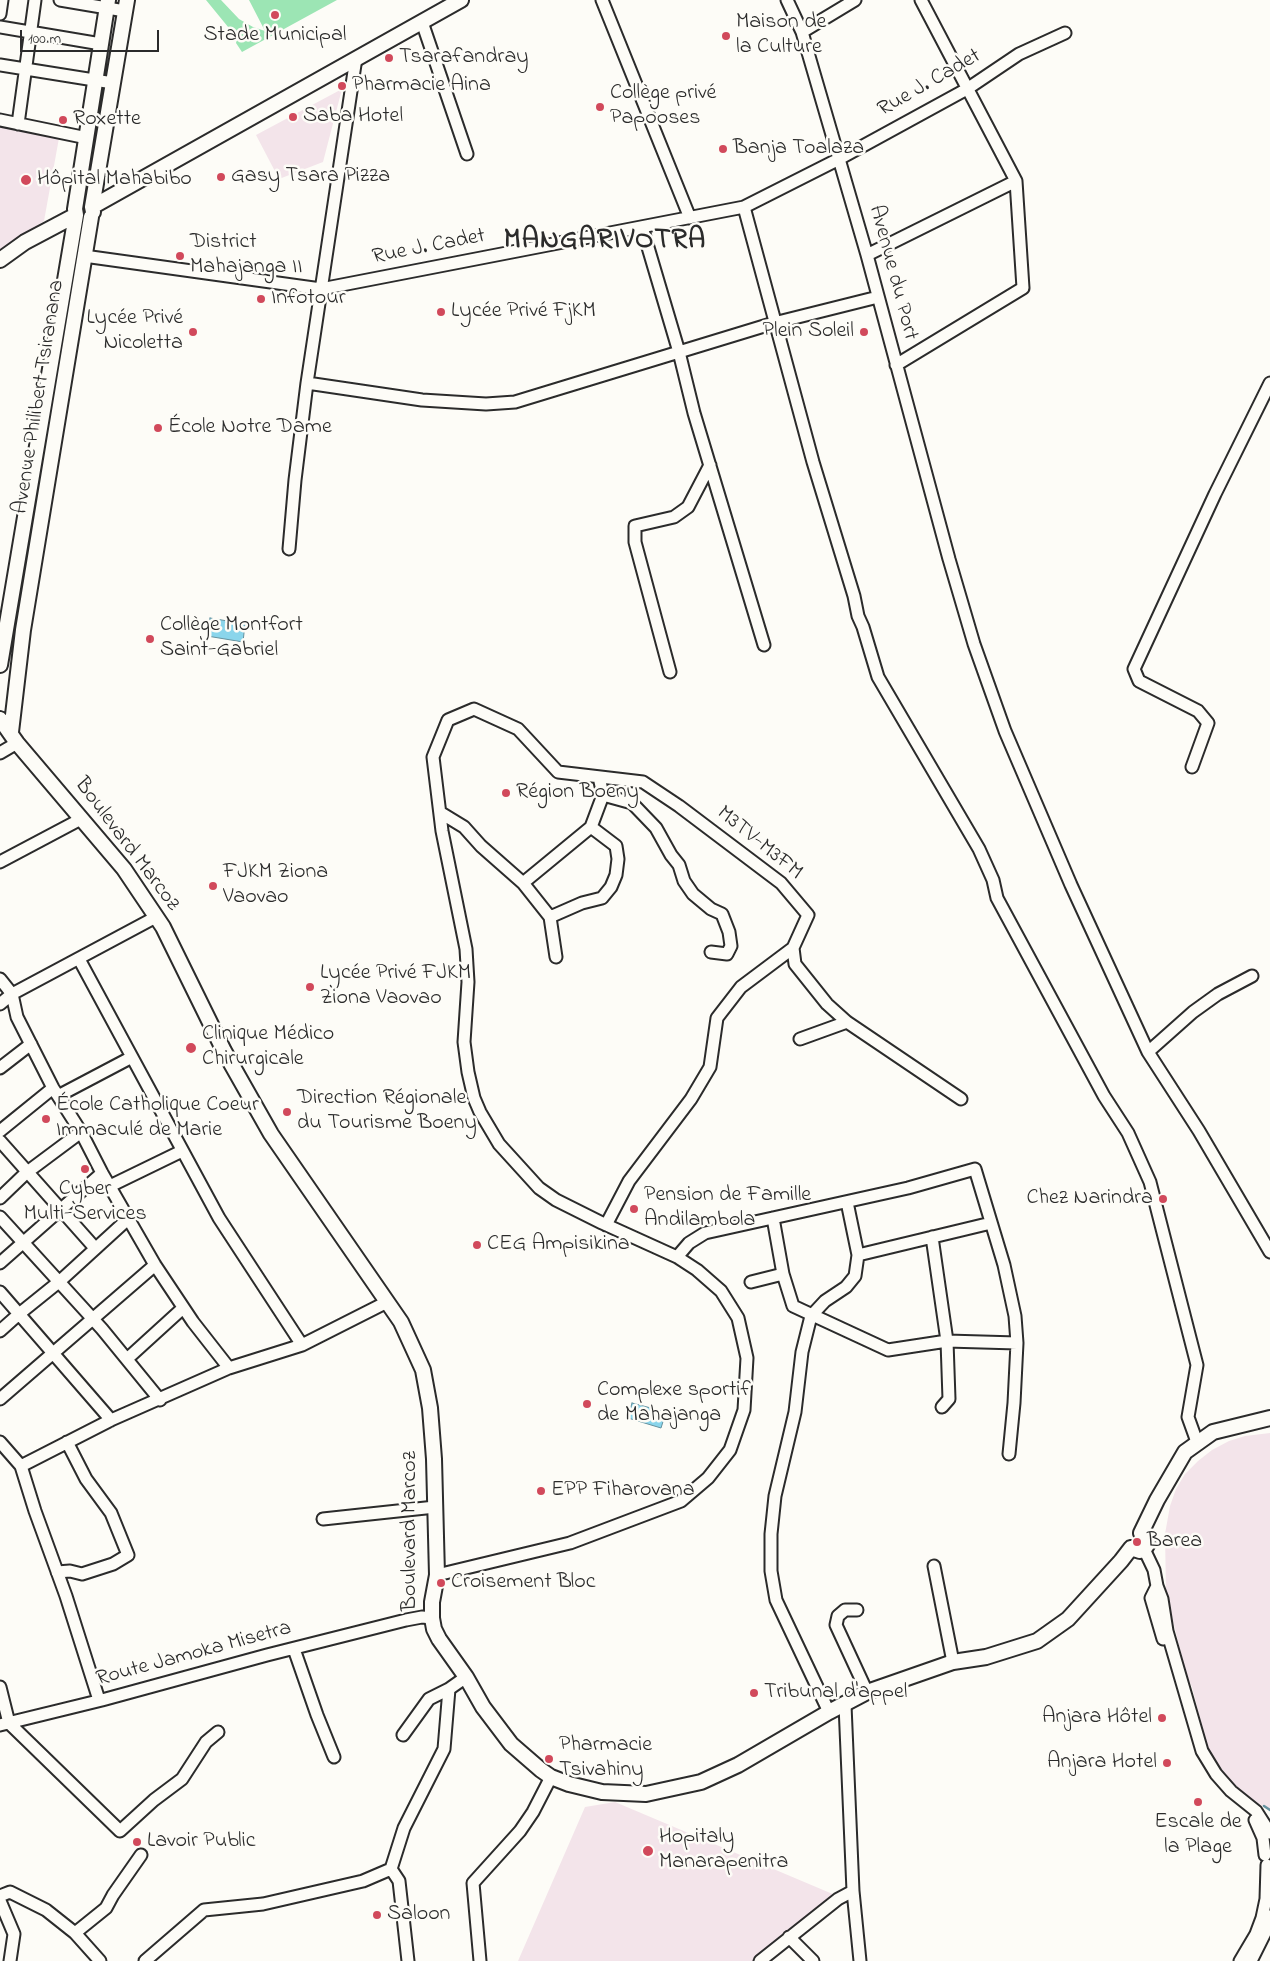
<!DOCTYPE html>
<html>
<head>
<meta charset="utf-8">
<style>
	body { margin:0 }
	#map { position:relative; width:1270px; height:1961px; overflow:hidden; background:#fdfcf7; font-family:"Indie Flower",sans-serif }
	canvas { display:block }
	.scale { position:absolute; left:20px; top:30px; width:139px; height:22px; box-sizing:border-box; border:2px solid #2b2b2b; border-top:0; padding-left:6px; font-size:15px; line-height:18px; white-space:nowrap; color:#2b2b2b; -webkit-text-stroke:4px #fdfcf7; paint-order:stroke }
</style>
</head>
<body>
<div id="map">
<canvas width="1270" height="1961"></canvas>
<div class="scale">100 m</div>
</div>
<script>
const g = document.querySelector('canvas').getContext('2d');
g.lineJoin = 'round';
function fill(path, color) {
  g.fillStyle = color;
  g.fill(path, 'evenodd');
}
function poly(rows) {
  const path = new Path2D();
  for (const r of rows) {
    path.moveTo(r[0], r[1]);
    for (let i = 2; i < r.length; i += 2) path.lineTo(r[i], r[i + 1]);
  }
  return path;
}
function stroke(path, color, width, dash) {
  g.strokeStyle = color;
  g.lineWidth = width;
  g.lineCap = dash ? 'butt' : 'round';
  g.setLineDash(dash || []);
  g.stroke(path);
}
function drawText(font, color, halo, rows, align = 'center') {
  g.font = font + ' "Indie Flower",sans-serif';
  g.lineWidth = 5;
  g.setLineDash([]);
  g.textBaseline = 'middle';
  g.strokeStyle = halo;
  g.fillStyle = color;
  for (const [text, x, y, turn = 0] of rows) {
    g.save();
    g.translate(x, y);
    g.rotate((+turn || 0) * Math.PI / 180);
    g.textAlign = isNaN(turn) ? turn : align;
    if (halo) g.strokeText(text, 0, 0);
    g.fillText(text, 0, 0);
    g.restore();
  }
}
fill(poly([
	[342,89,323,162,279,179,256,135],
	[0,127,59,138,44,221,0,251],
	[1270,1433,1270,1810,1257,1803,1230,1781,1208,1750,1192,1687,1187,1677,1166,1593,1165,1534,1170,1506,1176,1489,1185,1474,1198,1461,1212,1450,1229,1441,1245,1436],
	[615,1802,835,1895,753,1961,518,1961,585,1807]
]), '#f3e4ea');
fill(poly([
	[206,0,221,0,239,19,253,27,265,31,249,0,337,0,242,52,236,43,237,38,233,33]
]), '#9ce5b4');
const water = poly([
	[210,618,245,624,243,642,207,636,210,618],
	[632,1403,666,1412,661,1428,628,1418,632,1403]
]);
fill(water, '#8ad5eb');
stroke(water, '#64919e', 1);
stroke(poly([
	[1264,1806,1270,1810]
]), '#64919e', 2.5);
const minor = poly([
	[60,0,125,11],
	[602,0,690,218],
	[787,0,802,32,867,255,949,559,974,644,1005,731,1071,885,1148,1052,1199,1131,1270,1252],
	[0,14,2,0],
	[422,22,467,154],
	[0,27,101,44],
	[802,32,855,0],
	[0,65,113,83],
	[0,120,87,138],
	[18,124,35,0],
	[744,207,813,462,854,596,858,616,863,627,878,677,979,849,993,880,997,898,1104,1096,1128,1133,1150,1182,1197,1365,1188,1417,1197,1442],
	[642,227,679,352,694,413,764,645],
	[867,255,1016,181],
	[84,256,321,289,744,207,839,159,967,89,1019,54,1065,33],
	[896,365,1023,288,1016,181,921,0],
	[307,383,422,400,486,404,515,402,774,323,878,297],
	[289,549,295,480,307,383,356,58],
	[670,672,635,542,635,526,674,517,688,507,710,465],
	[0,753,17,743],
	[1192,767,1208,723,1198,711,1139,681,1134,669,1215,494,1270,383],
	[603,795,632,803,656,828,671,855,679,865,684,881,693,894,711,909,722,914,729,932,731,946,727,954,711,952],
	[441,813,464,827,481,846,523,883,550,917],
	[0,862,81,819],
	[523,883,591,827],
	[556,957,550,917,582,903,602,898,611,887,616,875,618,859,616,846,591,827,603,795,599,777],
	[79,959,219,1218,302,1345],
	[0,979,12,994,17,1017,53,1088,81,1132,102,1173,155,1265,193,1322,229,1368],
	[0,1004,12,994,156,917],
	[800,1039,847,1022],
	[1148,1052,1193,1012,1218,994,1252,976],
	[0,1068,31,1044],
	[58,1096,132,1057],
	[0,1131,53,1088],
	[0,1141,95,1248],
	[110,1186,182,1151],
	[0,1198,26,1173,81,1132],
	[0,1217,102,1329,160,1400],
	[773,1218,783,1274,793,1306,888,1350,947,1341,1017,1343],
	[606,1225,629,1181,691,1099,710,1067,717,1018,741,987,793,948],
	[932,1237,947,1341,949,1399,942,1407],
	[858,1255,991,1223],
	[677,1257,689,1243,705,1233,908,1188,975,1169,1004,1265,1015,1316,1017,1343,1014,1403,1009,1454],
	[0,1263,102,1173],
	[751,1282,783,1274],
	[0,1292,111,1420],
	[0,1331,19,1314,60,1281,129,1218],
	[127,1359,183,1308],
	[0,1399,155,1265],
	[0,1442,21,1466,35,1511,66,1596,99,1700],
	[21,1466,111,1420,229,1368,302,1345,387,1302],
	[323,1519,435,1507],
	[1144,1549,1154,1570,1157,1586,1162,1599,1167,1631,1202,1751,1216,1774,1231,1791,1256,1811,1270,1833],
	[934,1566,953,1662],
	[57,1572,70,1571,82,1574,113,1564,128,1555,111,1513,86,1479,67,1442],
	[437,1575,570,1543,681,1501,708,1478,730,1450,744,1410,747,1358,738,1318,721,1291,697,1270,677,1257,602,1223,556,1200,539,1188,499,1144,480,1112,474,1098,468,1072,464,1042,468,982,466,949,442,831,433,757,448,720,474,709,518,729,558,772,643,782,679,806,781,883,808,915,793,948,795,964,827,1004,847,1022,961,1099],
	[1157,1586,1151,1598,1163,1639],
	[857,1610,845,1610,838,1616,836,1625,867,1692],
	[294,1649,317,1715,334,1757],
	[0,1687,9,1723,120,1831,154,1800,182,1779,206,1742,218,1732],
	[845,1705,853,1891,860,1961],
	[829,1712,776,1600,771,1571,771,1534,775,1496,795,1412,802,1352,811,1316,825,1301,846,1287,855,1276,858,1255,847,1202],
	[0,1725,102,1700,267,1655,406,1620,422,1617,432,1618],
	[403,1735,429,1699,449,1689,466,1677],
	[1255,1820,1263,1838,1265,1855],
	[391,1869,399,1881,408,1961],
	[0,1896,10,1892,46,1910,75,1933,100,1961],
	[0,1901,14,1934,10,1961],
	[75,1933,106,1908,113,1895,141,1855],
	[789,1937,813,1961],
	[145,1961,204,1910,263,1904,363,1881,391,1869,404,1828,444,1749,449,1689],
	[480,1961,473,1883,520,1831,533,1812,551,1777],
	[760,1961,838,1899,853,1891],
	[1240,1961,1256,1934,1262,1918,1266,1899,1267,1865],
	[1251,1961,1266,1931,1270,1916]
]);
const major = poly([
	[92,207,461,0],
	[93,212,92,207,127,0],
	[0,260,25,242,76,215],
	[0,665,76,215,75,209,108,0],
	[0,719,17,743,124,869,163,927,224,1051,271,1134,401,1322,423,1370,430,1408,434,1459,437,1575,432,1602,432,1618,434,1629,439,1639,466,1677,483,1707,511,1744,541,1770,551,1777,569,1784,602,1792,646,1794,701,1782,738,1765,829,1712,867,1692,953,1662,986,1657,1037,1641,1068,1619,1121,1561,1131,1548],
	[11,732,23,630,91,217],
	[1141,1533,1157,1500,1185,1452,1213,1432,1270,1418],
	[1131,1548,1140,1551,1144,1549,1147,1545,1148,1540,1145,1536,1141,1533]
]);
stroke(minor, '#2b2b2b', 15);
stroke(major, '#2b2b2b', 18);
stroke(minor, '#fdfcf7', 11);
stroke(major, '#fdfcf7', 14);
for (const [x, y, r, color] of [
	[275,15,5,"#d1495b"],
	[726,36,5,"#d1495b"],
	[389,58,5,"#d1495b"],
	[342,86,5,"#d1495b"],
	[600,107,5,"#d1495b"],
	[293,117,5,"#d1495b"],
	[63,120,5,"#d1495b"],
	[723,149,5,"#d1495b"],
	[221,177,5,"#d1495b"],
	[26,180,6,"#d1495b"],
	[180,256,5,"#d1495b"],
	[261,299,5,"#d1495b"],
	[441,312,5,"#d1495b"],
	[193,332,5,"#d1495b"],
	[864,332,5,"#d1495b"],
	[158,428,5,"#d1495b"],
	[150,639,5,"#d1495b"],
	[506,793,5,"#d1495b"],
	[213,886,5,"#d1495b"],
	[310,987,5,"#d1495b"],
	[191,1048,6,"#d1495b"],
	[287,1112,5,"#d1495b"],
	[46,1119,5,"#d1495b"],
	[85,1169,5,"#d1495b"],
	[1163,1199,5,"#d1495b"],
	[634,1209,5,"#d1495b"],
	[477,1245,5,"#d1495b"],
	[587,1404,5,"#d1495b"],
	[541,1491,5,"#d1495b"],
	[1137,1542,5,"#d1495b"],
	[441,1583,5,"#d1495b"],
	[754,1693,5,"#d1495b"],
	[1162,1718,5,"#d1495b"],
	[549,1759,5,"#d1495b"],
	[1167,1763,5,"#d1495b"],
	[1198,1802,5,"#d1495b"],
	[137,1842,5,"#d1495b"],
	[648,1851,6,"#d1495b"],
	[377,1915,5,"#d1495b"]
]) {
  const dot = new Path2D();
  dot.arc(x, y, r, 0, 2 * Math.PI);
  g.fillStyle = color;
  g.fill(dot);
  stroke(dot, '#fdfcf7', 2);
}
drawText('22px', '#2b2b2b', '#fdfcf7', [
	["Maison de",736,23],
	["la Culture",736,48],
	["Stade Municipal",275,36,"center"],
	["Tsarafandray",399,58],
	["Pharmacie Aina",352,86],
	["Collège privé",610,94],
	["Papooses",610,119],
	["Saba Hotel",303,117],
	["Roxette",73,120],
	["Banja Toalaza",733,149],
	["Gasy Tsara Pizza",231,177],
	["Hôpital Mahabibo",37,180],
	["District",190,243],
	["Mahajanga II",190,268],
	["Infotour",271,299],
	["Lycée Privé FjKM",451,312],
	["Lycée Privé",183,319,"right"],
	["Nicoletta",183,344,"right"],
	["Plein Soleil",854,332,"right"],
	["École Notre Dame",168,428],
	["Collège Montfort",160,626],
	["Saint-Gabriel",160,651],
	["Région Boeny",516,793],
	["FJKM Ziona",223,873],
	["Vaovao",223,898],
	["Lycée Privé FJKM",320,974],
	["Ziona Vaovao",320,999],
	["Clinique Médico",202,1035],
	["Chirurgicale",202,1060],
	["Direction Régionale",297,1099],
	["du Tourisme Boeny",297,1124],
	["École Catholique Coeur",56,1106],
	["Immaculé de Marie",56,1131],
	["Cyber",85,1190,"center"],
	["Multi-Services",85,1215,"center"],
	["Pension de Famille",644,1196],
	["Andilambola",644,1221],
	["Chez Narindra",1153,1199,"right"],
	["CEG Ampisikina",487,1245],
	["Complexe sportif",597,1391],
	["de Mahajanga",597,1416],
	["EPP Fiharovana",551,1491],
	["Barea",1147,1542],
	["Croisement Bloc",451,1583],
	["Tribunal d'appel",764,1693],
	["Anjara Hôtel",1152,1718,"right"],
	["Pharmacie",559,1746],
	["Tsivahiny",559,1771],
	["Anjara Hotel",1157,1763,"right"],
	["Escale de",1198,1823,"center"],
	["la Plage",1198,1848,"center"],
	["Hopitaly",659,1838],
	["Manarapenitra",659,1863],
	["Lavoir Public",147,1842],
	["Saloon",387,1915]
], 'left');
drawText('22px', '#2b2b2b', '#fdfcf7', [
	["Rue J. Cadet",930,84,-30],
	["Rue J. Cadet",429,248,-11],
	["Avenue du Port",892,273,75],
	["Avenue Philibert Tsiranana",40,397,-81],
	["M3TV-M3FM",759,844,39],
	["Boulevard Marcoz",126,845,53],
	["Boulevard Marcoz",411,1531,-90],
	["Route Jamoka Misetra",194,1655,-15]
]);
g.letterSpacing = '1px';
drawText('bold 28px', '#2b2b2b', '#fdfcf7', [
	["MANGARIVOTRA",605,242]
]);
g.letterSpacing = '0px';
</script>
</body>
</html>
